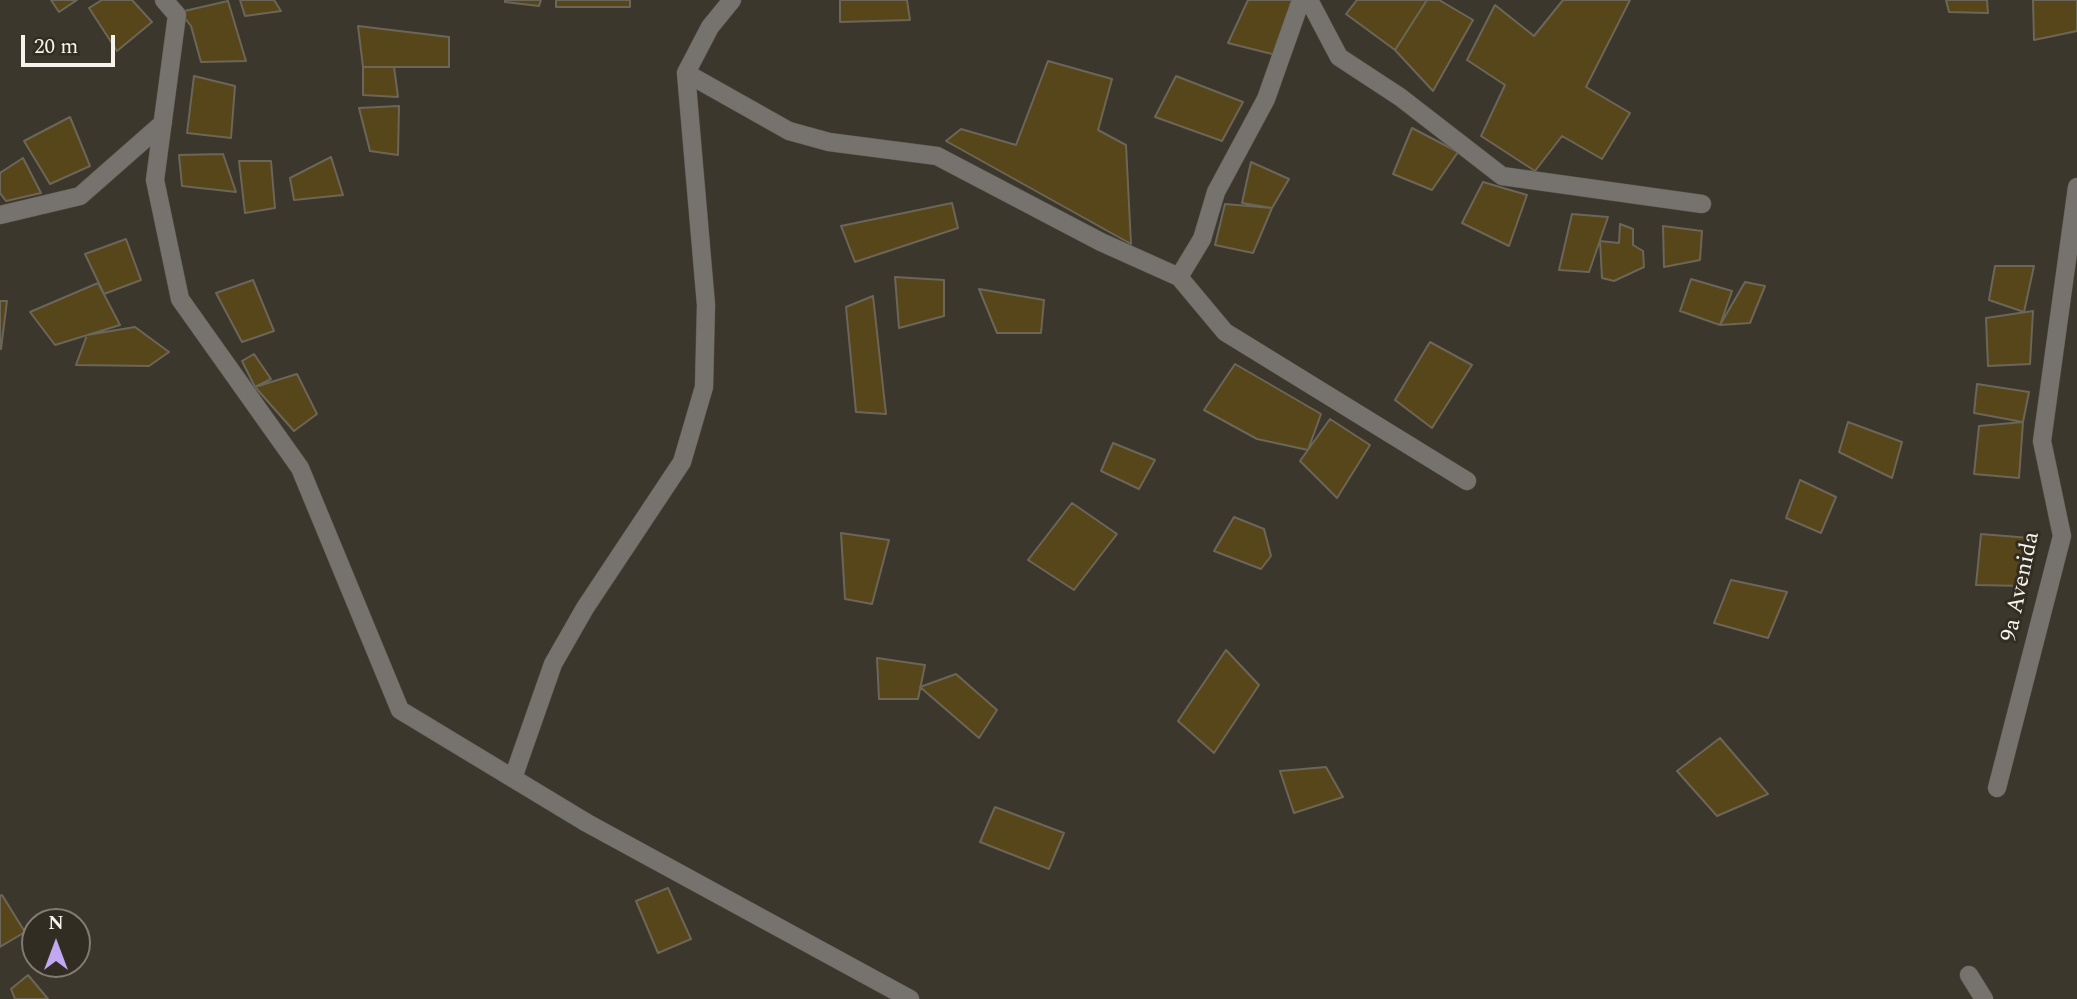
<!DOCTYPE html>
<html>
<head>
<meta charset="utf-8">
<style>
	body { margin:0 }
	#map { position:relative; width:2077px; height:999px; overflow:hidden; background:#3c372c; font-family:Spectral,serif }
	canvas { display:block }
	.north { position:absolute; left:21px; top:908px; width:70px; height:70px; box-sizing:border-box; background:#322d22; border:2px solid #807c73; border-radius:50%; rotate:0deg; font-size:19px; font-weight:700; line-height:28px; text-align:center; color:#f6f3ec }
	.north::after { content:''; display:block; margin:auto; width:24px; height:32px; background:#c0a8f3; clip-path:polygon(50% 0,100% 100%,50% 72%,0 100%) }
	.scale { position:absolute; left:21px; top:35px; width:94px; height:32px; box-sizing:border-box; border:4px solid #f6f3ec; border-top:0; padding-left:9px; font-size:21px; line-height:24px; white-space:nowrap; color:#f6f3ec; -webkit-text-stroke:5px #322d22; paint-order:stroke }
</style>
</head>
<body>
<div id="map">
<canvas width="2077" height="999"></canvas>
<div class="north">N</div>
<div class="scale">20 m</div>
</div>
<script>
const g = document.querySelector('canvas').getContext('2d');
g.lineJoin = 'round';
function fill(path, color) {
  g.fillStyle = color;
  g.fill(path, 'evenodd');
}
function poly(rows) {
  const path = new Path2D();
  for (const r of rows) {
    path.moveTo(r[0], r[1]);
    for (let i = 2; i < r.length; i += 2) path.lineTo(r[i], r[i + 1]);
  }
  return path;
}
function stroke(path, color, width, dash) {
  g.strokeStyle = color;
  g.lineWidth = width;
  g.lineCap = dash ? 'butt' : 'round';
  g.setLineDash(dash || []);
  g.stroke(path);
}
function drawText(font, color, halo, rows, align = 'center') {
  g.font = font + ' Spectral,serif';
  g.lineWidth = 6;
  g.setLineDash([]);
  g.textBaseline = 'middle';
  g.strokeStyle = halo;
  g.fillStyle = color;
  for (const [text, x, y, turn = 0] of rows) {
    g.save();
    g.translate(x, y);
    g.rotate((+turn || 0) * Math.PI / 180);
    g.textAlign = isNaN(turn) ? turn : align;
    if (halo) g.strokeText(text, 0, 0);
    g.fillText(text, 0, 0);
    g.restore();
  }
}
const building = poly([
	[51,0,77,0,59,12,51,0],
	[102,0,132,0,152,22,117,51,89,8,102,0],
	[240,0,274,0,281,11,245,16,240,0],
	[505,0,541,0,539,6,505,2,505,0],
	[556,0,630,0,630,7,556,7,556,0],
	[840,0,907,0,910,20,840,22,840,0],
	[1248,0,1300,0,1280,56,1228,43,1248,0],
	[1357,0,1427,0,1395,50,1346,14,1357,0],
	[1427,0,1439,0,1473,20,1433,91,1395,50,1427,0],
	[1563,0,1630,0,1586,87,1630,113,1602,159,1562,136,1535,171,1481,136,1505,85,1467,60,1495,5,1534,36,1563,0],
	[1946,0,1987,0,1988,13,1949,12,1946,0],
	[2033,0,2077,0,2077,31,2034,40,2033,0],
	[228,1,246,61,201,62,191,26,180,12,228,1],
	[358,26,449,37,449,67,363,67,358,26],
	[1048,61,1112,79,1098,130,1126,145,1131,244,946,141,961,129,1016,145,1048,61],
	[363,67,394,67,398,97,363,95,363,67],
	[194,76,235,86,231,138,187,133,194,76],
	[1176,76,1243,102,1222,141,1155,117,1176,76],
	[399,106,398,155,370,151,359,108,399,106],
	[70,117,90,166,50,184,24,141,70,117],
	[1412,128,1458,152,1432,190,1393,174,1412,128],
	[223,154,236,192,182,186,179,155,223,154],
	[331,157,343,195,294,200,290,178,331,157],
	[23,158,41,193,6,201,0,193,0,173,23,158],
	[239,161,271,161,275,208,245,213,239,161],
	[1251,162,1289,179,1272,208,1242,203,1251,162],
	[1483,182,1527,195,1509,246,1462,223,1483,182],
	[952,203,958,228,855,262,841,226,952,203],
	[1225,204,1272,208,1253,253,1215,245,1225,204],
	[1572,214,1608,217,1589,272,1559,270,1572,214],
	[1620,224,1633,229,1633,245,1643,251,1644,267,1614,281,1602,278,1600,241,1619,243,1620,224],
	[1663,226,1702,231,1700,260,1664,267,1663,226],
	[126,239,141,280,104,294,85,254,126,239],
	[1995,266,2034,266,2024,312,1989,300,1995,266],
	[895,277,944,280,944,316,899,328,895,277],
	[1691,279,1732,291,1720,325,1680,311,1691,279],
	[253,280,274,331,242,342,216,293,253,280],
	[1745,282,1765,286,1750,323,1720,325,1745,282],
	[98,283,120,325,55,345,30,312,98,283],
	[979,289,1044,300,1041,333,997,333,979,289],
	[873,296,886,414,856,412,846,307,873,296],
	[0,301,7,301,1,349,0,349,0,301],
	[2033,311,2030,364,1988,366,1986,318,2033,311],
	[135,327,169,352,149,366,76,365,87,335,135,327],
	[1430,342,1472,365,1432,428,1395,400,1430,342],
	[254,354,271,379,255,387,242,361,254,354],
	[1235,364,1321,414,1308,450,1257,439,1204,410,1235,364],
	[297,374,317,414,294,431,255,387,297,374],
	[1977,384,2029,392,2023,422,1974,413,1977,384],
	[1330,419,1370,445,1337,498,1300,461,1330,419],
	[1848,422,1902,442,1892,478,1839,452,1848,422],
	[2023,422,2019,478,1974,474,1979,426,2023,422],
	[1113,443,1155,460,1139,489,1101,471,1113,443],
	[1800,480,1836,497,1821,533,1786,518,1800,480],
	[1072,503,1117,534,1074,590,1028,560,1072,503],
	[1234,517,1264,529,1271,556,1261,569,1214,551,1234,517],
	[841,533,889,540,872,604,845,599,841,533],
	[1981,534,2030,538,2025,586,1976,585,1981,534],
	[1731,580,1787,592,1768,638,1714,623,1731,580],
	[1226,650,1259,685,1214,753,1178,721,1226,650],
	[877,658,925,665,918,699,879,699,877,658],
	[956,674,997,710,979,738,920,687,956,674],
	[1720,738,1768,794,1717,816,1677,771,1720,738],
	[1326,767,1343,797,1294,813,1280,771,1326,767],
	[995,807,1064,833,1049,869,980,842,995,807],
	[668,888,691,939,658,953,636,901,668,888],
	[2,895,25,932,0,947,0,896,2,895],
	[28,975,48,999,15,999,11,989,28,975]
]);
fill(building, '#574619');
stroke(building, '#6c6659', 2);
const lane = poly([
	[1969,975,1984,999]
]);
const street = poly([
	[164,0,177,15,155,180,180,299,300,468,400,710,587,823,910,999],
	[1309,0,1339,57,1400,97,1502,176,1702,204],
	[686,73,789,131,829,142,937,156,1101,242,1179,277,1225,332,1467,481],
	[0,215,80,196,163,123],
	[1179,277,1202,239,1216,192,1266,99,1301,0],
	[513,778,553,664,585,608,682,462,704,387,706,305,686,73,710,27,732,0],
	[1997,788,2062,536,2042,441,2077,187]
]);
stroke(lane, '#5a554b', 19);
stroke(street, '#5a554b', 19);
stroke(lane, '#76736e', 18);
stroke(street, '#76736e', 18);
drawText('23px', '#f6f3ec', '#322d22', [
	["9a Avenida",2022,587,-78]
]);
</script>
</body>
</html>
